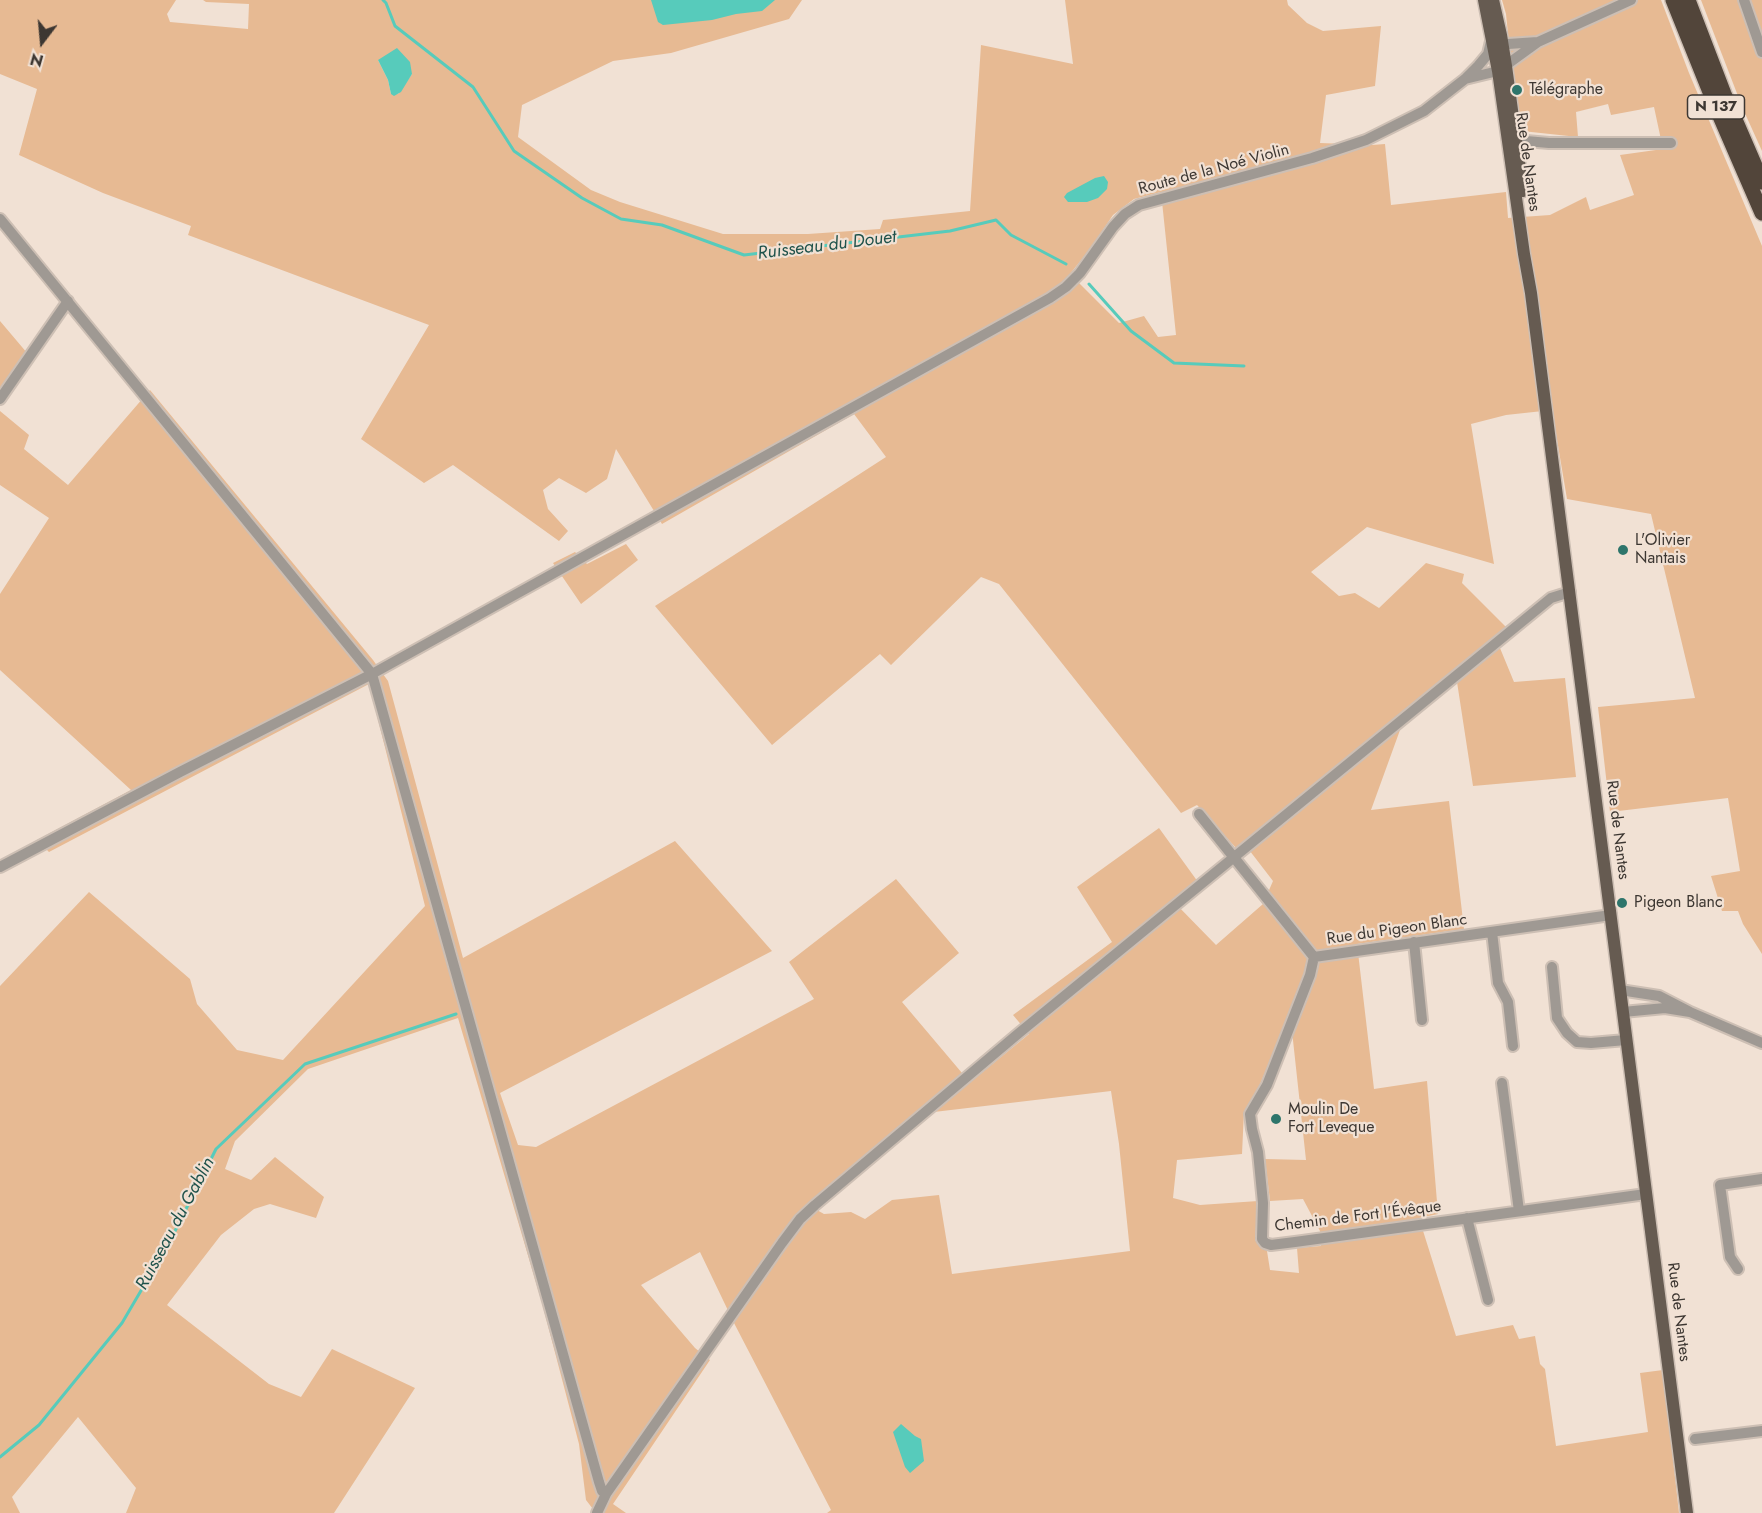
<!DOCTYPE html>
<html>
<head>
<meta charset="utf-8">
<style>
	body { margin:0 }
	#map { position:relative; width:1762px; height:1513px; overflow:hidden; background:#f1e1d4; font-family:Jost,sans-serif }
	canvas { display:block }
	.north { position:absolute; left:12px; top:12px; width:60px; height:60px; -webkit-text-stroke:4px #f1e1d4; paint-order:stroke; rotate:196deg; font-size:16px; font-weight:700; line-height:24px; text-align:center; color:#3d3732 }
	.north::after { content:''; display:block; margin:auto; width:21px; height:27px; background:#3d3732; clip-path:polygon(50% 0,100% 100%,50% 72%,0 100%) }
</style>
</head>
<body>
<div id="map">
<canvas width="1762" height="1513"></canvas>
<div class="north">N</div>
</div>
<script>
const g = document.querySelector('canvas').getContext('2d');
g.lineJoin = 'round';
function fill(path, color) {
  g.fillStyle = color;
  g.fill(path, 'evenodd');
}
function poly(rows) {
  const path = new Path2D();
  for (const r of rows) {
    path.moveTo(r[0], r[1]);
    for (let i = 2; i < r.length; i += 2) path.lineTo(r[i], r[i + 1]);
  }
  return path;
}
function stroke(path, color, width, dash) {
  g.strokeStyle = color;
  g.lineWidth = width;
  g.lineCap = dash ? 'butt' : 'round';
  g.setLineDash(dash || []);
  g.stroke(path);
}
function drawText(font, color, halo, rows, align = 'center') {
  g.font = font + ' Jost,sans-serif';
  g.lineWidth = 4.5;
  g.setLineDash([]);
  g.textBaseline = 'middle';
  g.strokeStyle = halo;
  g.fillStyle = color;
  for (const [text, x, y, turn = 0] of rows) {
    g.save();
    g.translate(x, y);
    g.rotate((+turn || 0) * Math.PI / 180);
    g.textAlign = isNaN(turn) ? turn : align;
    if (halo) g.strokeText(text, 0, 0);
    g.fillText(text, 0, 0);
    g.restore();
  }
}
fill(poly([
	[0,0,176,0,167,14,170,22,248,29,249,4,206,2,203,0,802,0,789,19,671,53,613,61,522,105,518,137,591,190,620,202,723,234,808,234,880,229,883,220,970,211,981,45,1073,64,1065,0,1287,0,1288,5,1307,23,1323,31,1381,26,1375,86,1326,95,1320,143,1372,145,1385,144,1391,205,1506,192,1508,218,1550,215,1586,197,1590,210,1634,195,1620,155,1663,149,1654,107,1611,115,1608,104,1576,112,1578,137,1522,131,1513,83,1506,14,1502,0,1661,0,1689,73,1762,246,1762,954,1743,924,1738,911,1722,911,1711,876,1740,871,1728,798,1610,812,1598,707,1695,698,1651,514,1567,499,1552,410,1506,415,1471,424,1494,564,1367,527,1311,572,1339,596,1355,593,1379,608,1426,563,1464,574,1462,583,1506,627,1495,636,1514,682,1565,678,1576,777,1473,786,1455,669,1408,708,1371,810,1449,801,1464,929,1357,944,1374,1089,1427,1081,1438,1214,1419,1218,1456,1336,1513,1325,1519,1339,1535,1336,1540,1364,1545,1369,1556,1446,1648,1432,1640,1373,1663,1370,1679,1513,827,1513,831,1510,734,1323,700,1252,641,1285,695,1348,710,1360,613,1504,626,1513,596,1513,586,1500,579,1444,542,1303,458,1018,308,1069,235,1141,225,1169,251,1180,275,1157,324,1197,316,1218,270,1204,254,1209,221,1235,167,1305,269,1384,301,1397,332,1349,415,1388,334,1513,126,1513,136,1488,78,1417,12,1497,20,1513,0,1513,0,986,89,892,190,979,197,1004,237,1050,283,1060,425,906,369,684,49,852,37,840,131,790,0,670,0,594,49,518,0,485,0,411,29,435,24,449,68,485,150,390,373,660,388,681,463,958,675,841,772,951,500,1093,518,1145,536,1147,814,999,789,962,896,879,959,953,902,1002,962,1073,808,1205,824,1214,851,1212,865,1219,892,1200,939,1195,952,1274,1130,1251,1119,1144,1111,1091,934,1112,1029,1034,1013,1015,1112,942,1077,887,1159,828,1198,882,1174,902,1216,945,1263,904,1273,881,1243,842,1236,848,1197,805,1181,813,999,584,981,577,891,665,880,654,772,745,655,606,886,457,854,414,662,524,616,449,607,479,586,493,559,478,543,490,548,509,568,531,559,541,453,465,424,483,361,439,429,325,188,235,191,226,103,193,19,155,37,89,0,74],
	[378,60,412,74,398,94,391,94,388,80],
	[1161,192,1176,335,1158,337,1144,316,1119,323,1070,274,1090,249,1113,215,1134,199],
	[1282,1031,1292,1031,1306,1160,1265,1159,1270,1201,1303,1199,1320,1231,1321,1246,1297,1248,1299,1273,1270,1270,1267,1251,1255,1240,1258,1201,1200,1205,1173,1198,1177,1160,1242,1154,1244,1111,1254,1099],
	[1701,0,1762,0,1762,151,1743,109],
	[0,321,33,360,0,405],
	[626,544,638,560,581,604,553,563,575,552,587,564]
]), '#e7ba93');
fill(poly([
	[651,0,775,0,762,11,736,14,712,20,663,25,658,22],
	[397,48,410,62,412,74,401,92,394,96,391,94,388,80,378,60],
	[1104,176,1108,182,1107,189,1098,198,1087,202,1068,202,1064,197,1067,193,1095,178],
	[901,1424,915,1436,921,1439,924,1461,910,1473,905,1467,893,1432]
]), '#57cbbb');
stroke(poly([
	[383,0,386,3,395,26,473,87,514,151,582,198,621,219,662,225,744,255,950,231,996,220,1011,235,1066,264],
	[1089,284,1131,331,1174,363,1244,366],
	[0,1457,39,1425,122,1323,169,1243,216,1149,305,1064,456,1014]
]), '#57cbbb', 3);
const minor = poly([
	[1744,0,1762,52],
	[1498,48,1508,44,1538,42],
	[1465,79,1498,71,1538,42,1631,0],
	[1516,133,1519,137,1526,141,1549,143,1671,143],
	[0,219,372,674,599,1482,602,1491,606,1494],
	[0,399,68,301],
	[1199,814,1314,957,1611,915],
	[0,867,180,772,372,674,1050,298,1066,287,1080,273,1113,227,1125,214,1139,205,1312,158,1366,140,1424,111,1465,79,1478,66,1488,54,1491,41],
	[1492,932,1498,983,1508,1002,1513,1046],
	[1414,942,1422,1020],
	[1314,957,1310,975,1267,1085,1250,1114,1252,1129,1258,1152,1263,1203,1262,1239,1265,1243,1271,1245,1295,1242,1646,1194],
	[1552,967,1557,1018,1567,1033,1577,1042,1591,1043,1626,1040],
	[1620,990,1659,996,1690,1012,1665,1008,1623,1012],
	[1690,1012,1762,1043],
	[1502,1083,1519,1211],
	[1467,1218,1488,1300],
	[1738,1269,1730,1257,1720,1185,1762,1179],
	[1695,1439,1762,1431],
	[597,1513,606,1494,782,1243,800,1219,815,1205,1019,1033,1551,598,1570,592]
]);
const major = poly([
	[1484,0,1498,71,1524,254,1531,293,1687,1513],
	[1493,0,1501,35,1506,66,1523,191]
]);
const highway = poly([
	[1673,0,1716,107,1762,213],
	[1688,0,1724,94,1762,182]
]);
stroke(minor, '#cdbfb4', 14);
stroke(major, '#cdbfb4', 15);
stroke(highway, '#cdbfb4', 18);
stroke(minor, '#9f9993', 10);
stroke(major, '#665b51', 12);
stroke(highway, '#52453a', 15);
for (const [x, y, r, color] of [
	[1517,90,6,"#2e756b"],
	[1623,550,6,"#2e756b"],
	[1622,903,6,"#2e756b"],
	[1276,1119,6,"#2e756b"]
]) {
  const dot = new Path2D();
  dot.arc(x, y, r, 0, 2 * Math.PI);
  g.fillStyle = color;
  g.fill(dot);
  stroke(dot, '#f1e1d4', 2);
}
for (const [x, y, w] of [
	[1716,107,57]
]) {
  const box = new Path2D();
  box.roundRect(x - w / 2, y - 12, w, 24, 4.5);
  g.fillStyle = '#f1e1d4';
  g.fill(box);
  stroke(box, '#3d3732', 1.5);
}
drawText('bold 15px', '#3d3732', null, [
	["N 137",1716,107]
]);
drawText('16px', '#3d3732', '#f1e1d4', [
	["Télégraphe",1529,90],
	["L'Olivier",1635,541],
	["Nantais",1635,559],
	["Pigeon Blanc",1634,903],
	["Moulin De",1288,1110],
	["Fort Leveque",1288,1128]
], 'left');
drawText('16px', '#3d3732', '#f1e1d4', [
	["Rue de Nantes",1527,162,82],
	["Route de la Noé Violin",1214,170,-15],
	["Rue de Nantes",1617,830,83],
	["Rue du Pigeon Blanc",1397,930,-8],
	["Chemin de Fort l'Évêque",1358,1217,-7],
	["Rue de Nantes",1678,1312,83]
]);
drawText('italic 18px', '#1f524b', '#f1e1d4', [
	["Ruisseau du Douet",827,246,-7],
	["Ruisseau du Gablin",176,1224,-62]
]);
</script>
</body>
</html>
